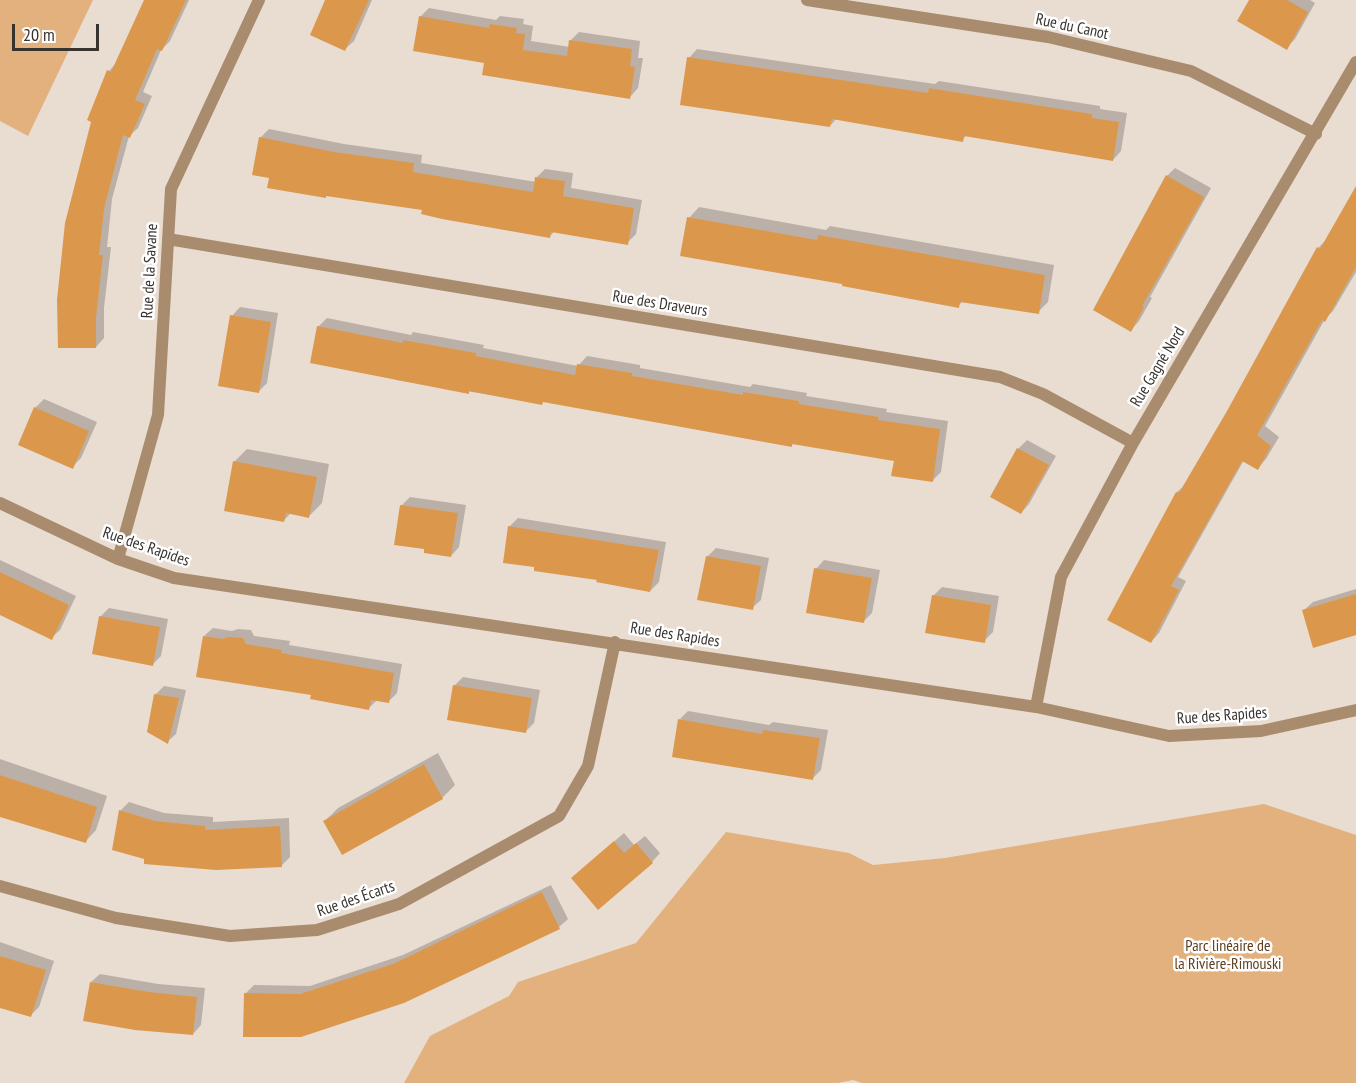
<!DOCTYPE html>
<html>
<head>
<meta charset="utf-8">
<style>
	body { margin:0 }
	#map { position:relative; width:1356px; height:1083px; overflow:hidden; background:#e9dcd1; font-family:"PT Sans Narrow",sans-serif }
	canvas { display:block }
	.scale { position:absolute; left:12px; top:24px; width:87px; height:27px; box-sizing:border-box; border:3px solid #37332e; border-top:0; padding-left:8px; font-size:18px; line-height:21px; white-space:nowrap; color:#37332e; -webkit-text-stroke:4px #fff; paint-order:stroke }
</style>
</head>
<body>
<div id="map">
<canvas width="1356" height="1083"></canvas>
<div class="scale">20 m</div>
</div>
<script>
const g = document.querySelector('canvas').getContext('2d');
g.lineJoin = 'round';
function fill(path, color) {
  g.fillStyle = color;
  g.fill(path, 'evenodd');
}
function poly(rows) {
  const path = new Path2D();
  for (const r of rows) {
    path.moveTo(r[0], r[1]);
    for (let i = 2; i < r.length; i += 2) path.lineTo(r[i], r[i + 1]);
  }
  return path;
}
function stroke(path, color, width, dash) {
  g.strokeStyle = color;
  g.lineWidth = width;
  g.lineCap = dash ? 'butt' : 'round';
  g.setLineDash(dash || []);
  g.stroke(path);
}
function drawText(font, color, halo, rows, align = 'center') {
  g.font = font + ' "PT Sans Narrow",sans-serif';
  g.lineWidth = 5;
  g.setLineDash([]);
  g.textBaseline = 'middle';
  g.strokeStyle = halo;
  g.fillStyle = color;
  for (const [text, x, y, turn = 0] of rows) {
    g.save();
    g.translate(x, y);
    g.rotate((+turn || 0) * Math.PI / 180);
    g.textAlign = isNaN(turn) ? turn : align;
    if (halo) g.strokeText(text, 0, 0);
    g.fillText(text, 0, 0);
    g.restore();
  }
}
fill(poly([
	[0,0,93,0,28,136,0,121],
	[1264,804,1356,835,1356,1083,862,1083,853,1080,838,1083,404,1083,430,1036,509,996,518,982,636,943,726,832,849,853,873,865,945,858]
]), '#e2b17e');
fill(poly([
	[146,0,189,0,170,41,161,50,143,92,152,96,138,128,129,136,112,199,107,247,111,247,104,308,104,338,96,347,59,347,109,71,117,62],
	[327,0,372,0,354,41,345,49],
	[1251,0,1310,0,1315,3,1295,39,1286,48],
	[429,8,496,20,500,16,524,19,523,24,533,26,531,41,570,47,570,41,579,32,640,41,638,58,643,58,638,88,630,97,485,62,420,17],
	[697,49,935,84,939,81,1100,106,1100,109,1127,113,1121,151,1113,160,967,135,962,140,837,118,830,126,689,58],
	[269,129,344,144,422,155,421,163,536,182,536,178,545,169,573,173,571,188,642,200,636,234,627,243,555,231,550,236,271,177,260,138],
	[1175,168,1211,188,1150,297,1152,298,1139,321,1131,330,1167,176],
	[1356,189,1356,272,1333,311,1325,319,1265,426,1279,437,1266,459,1258,468,1244,460,1178,577,1186,581,1159,633,1151,642,1109,620,1177,492,1185,485,1228,411,1318,248,1327,239],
	[699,207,826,230,830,226,1054,265,1048,302,1038,312,963,301,958,306,844,282,689,218],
	[240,307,278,313,267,383,258,392,232,316],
	[327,318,411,335,413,332,484,345,483,348,578,366,587,356,640,365,640,368,750,387,753,384,807,393,806,396,887,409,886,412,948,421,941,472,932,481,895,460,794,443,791,446,545,400,542,403,396,380,318,327],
	[44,399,97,422,81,458,72,467,35,408],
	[1027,440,1056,456,1029,504,1021,513,1018,449],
	[247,449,329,464,322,503,309,516,291,513,283,521,234,462],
	[410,497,466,505,459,547,451,556,426,548,401,506],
	[518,518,666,542,659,582,650,591,536,566,509,527],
	[716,548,769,558,761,600,752,608,707,557],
	[0,560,76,596,60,630,51,638,0,613],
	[824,560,880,570,872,613,864,621,816,569],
	[942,587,999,596,993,632,984,641,933,596],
	[1356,589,1356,634,1304,610,1313,602],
	[109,608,168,619,161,656,153,664,100,617],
	[213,628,232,631,238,629,251,630,254,636,290,641,289,645,402,664,397,693,388,702,377,700,369,708,312,694,204,636],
	[463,677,540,690,534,723,526,731,454,686],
	[164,686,186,690,176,734,167,742,155,695],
	[688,711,769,725,773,722,828,730,821,770,813,778,680,719],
	[438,753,455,785,442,798,325,821,338,808],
	[0,759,107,796,96,830,86,841,0,815],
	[129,802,164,813,213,817,213,822,289,818,290,857,281,866,146,858,120,811],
	[624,833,634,845,645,836,660,853,652,862,581,870],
	[551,885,568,919,559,927,404,1002,245,994,254,985,310,986,403,955],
	[0,942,54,961,39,1007,31,1015,0,1006],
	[100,974,158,984,205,988,201,1025,193,1034,91,982]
]), '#0003');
fill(poly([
	[144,0,186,0,162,51,157,49,135,100,145,104,130,138,123,135,104,209,99,255,103,255,96,318,96,348,58,348,57,300,65,223,91,122,87,120,107,70,111,72],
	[325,0,369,0,345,51,310,35],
	[1249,0,1287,0,1308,12,1287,50,1237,21],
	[419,16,489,28,490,24,517,28,516,33,525,34,523,50,567,56,569,40,632,49,630,66,635,67,630,99,482,75,484,63,413,51],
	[687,57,928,93,929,88,1092,114,1092,118,1119,122,1113,161,964,136,963,142,832,119,830,127,680,105],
	[259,137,334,152,414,163,413,172,533,192,535,177,565,181,563,196,634,208,628,245,551,232,550,238,442,219,421,214,422,210,326,196,326,198,267,188,269,178,252,175],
	[1166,175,1204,197,1142,306,1144,307,1131,332,1093,310],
	[1356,186,1356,267,1325,322,1322,320,1257,435,1271,446,1258,470,1242,461,1171,586,1179,590,1151,643,1107,620,1176,492,1179,493,1227,411,1317,247,1320,249],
	[687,217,817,240,818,235,1045,275,1039,314,960,302,959,308,842,286,842,284,680,256],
	[230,315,271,322,259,393,218,386],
	[317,326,403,343,403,340,476,353,476,356,575,375,577,364,632,373,632,376,743,395,743,392,799,401,799,404,879,417,878,420,940,429,933,482,891,476,894,461,792,444,792,447,543,402,542,405,469,391,469,394,310,363],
	[34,407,89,431,73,469,18,445],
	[1017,448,1049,465,1021,514,990,497],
	[233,461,317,477,309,518,286,513,284,522,224,511],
	[400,505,458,513,451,557,424,553,424,549,394,545],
	[508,526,659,550,650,592,596,582,597,580,534,571,534,567,503,563],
	[706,556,761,566,753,610,697,600],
	[814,568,872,578,864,623,806,613],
	[0,572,69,605,52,640,0,615],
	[1356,594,1356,635,1313,648,1302,610],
	[932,595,991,605,985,643,925,633],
	[99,616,160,627,153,666,92,654],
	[203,636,222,639,229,637,243,638,246,644,282,650,281,653,394,673,389,703,371,700,369,710,310,699,311,695,196,677],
	[453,685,532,698,526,733,447,720],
	[154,694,179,698,168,744,147,732],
	[678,719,762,734,763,730,820,738,813,780,672,757],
	[424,764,443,799,342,855,323,821],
	[0,775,97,807,86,843,0,817],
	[119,810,155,821,205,826,205,830,280,826,282,867,216,870,144,864,144,859,112,850],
	[614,841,624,853,636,843,653,863,598,910,571,878],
	[542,892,560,929,404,1003,301,1037,243,1037,244,993,300,994,393,964],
	[0,956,46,970,31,1017,0,1008],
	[90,982,149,992,197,997,193,1035,135,1030,83,1021]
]), '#db984c');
stroke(poly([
	[807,0,1048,37,1191,71,1316,134],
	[168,239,1000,377,1043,394,1133,443],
	[0,503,118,559,174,578,1036,707,1169,736,1261,731,1356,710],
	[118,559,158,415,171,189,259,0],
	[1036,707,1061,577,1133,443,1356,62],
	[0,886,116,918,230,936,317,930,399,904,559,816,588,766,615,642]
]), '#a98c6e', 12);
drawText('16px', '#37332e', '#fff', [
	["Rue du Canot",1072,27,12],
	["Rue de la Savane",150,271,-87],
	["Rue des Draveurs",660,304,9],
	["Rue Gagné Nord",1158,367,-59],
	["Rue des Rapides",146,547,19],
	["Rue des Rapides",675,635,9],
	["Rue des Rapides",1222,716,-4],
	["Rue des Écarts",356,899,-19]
]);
drawText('16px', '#5e4122', '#fff', [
	["Parc linéaire de",1228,946],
	["la Rivière-Rimouski",1228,964]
]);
</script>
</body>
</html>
